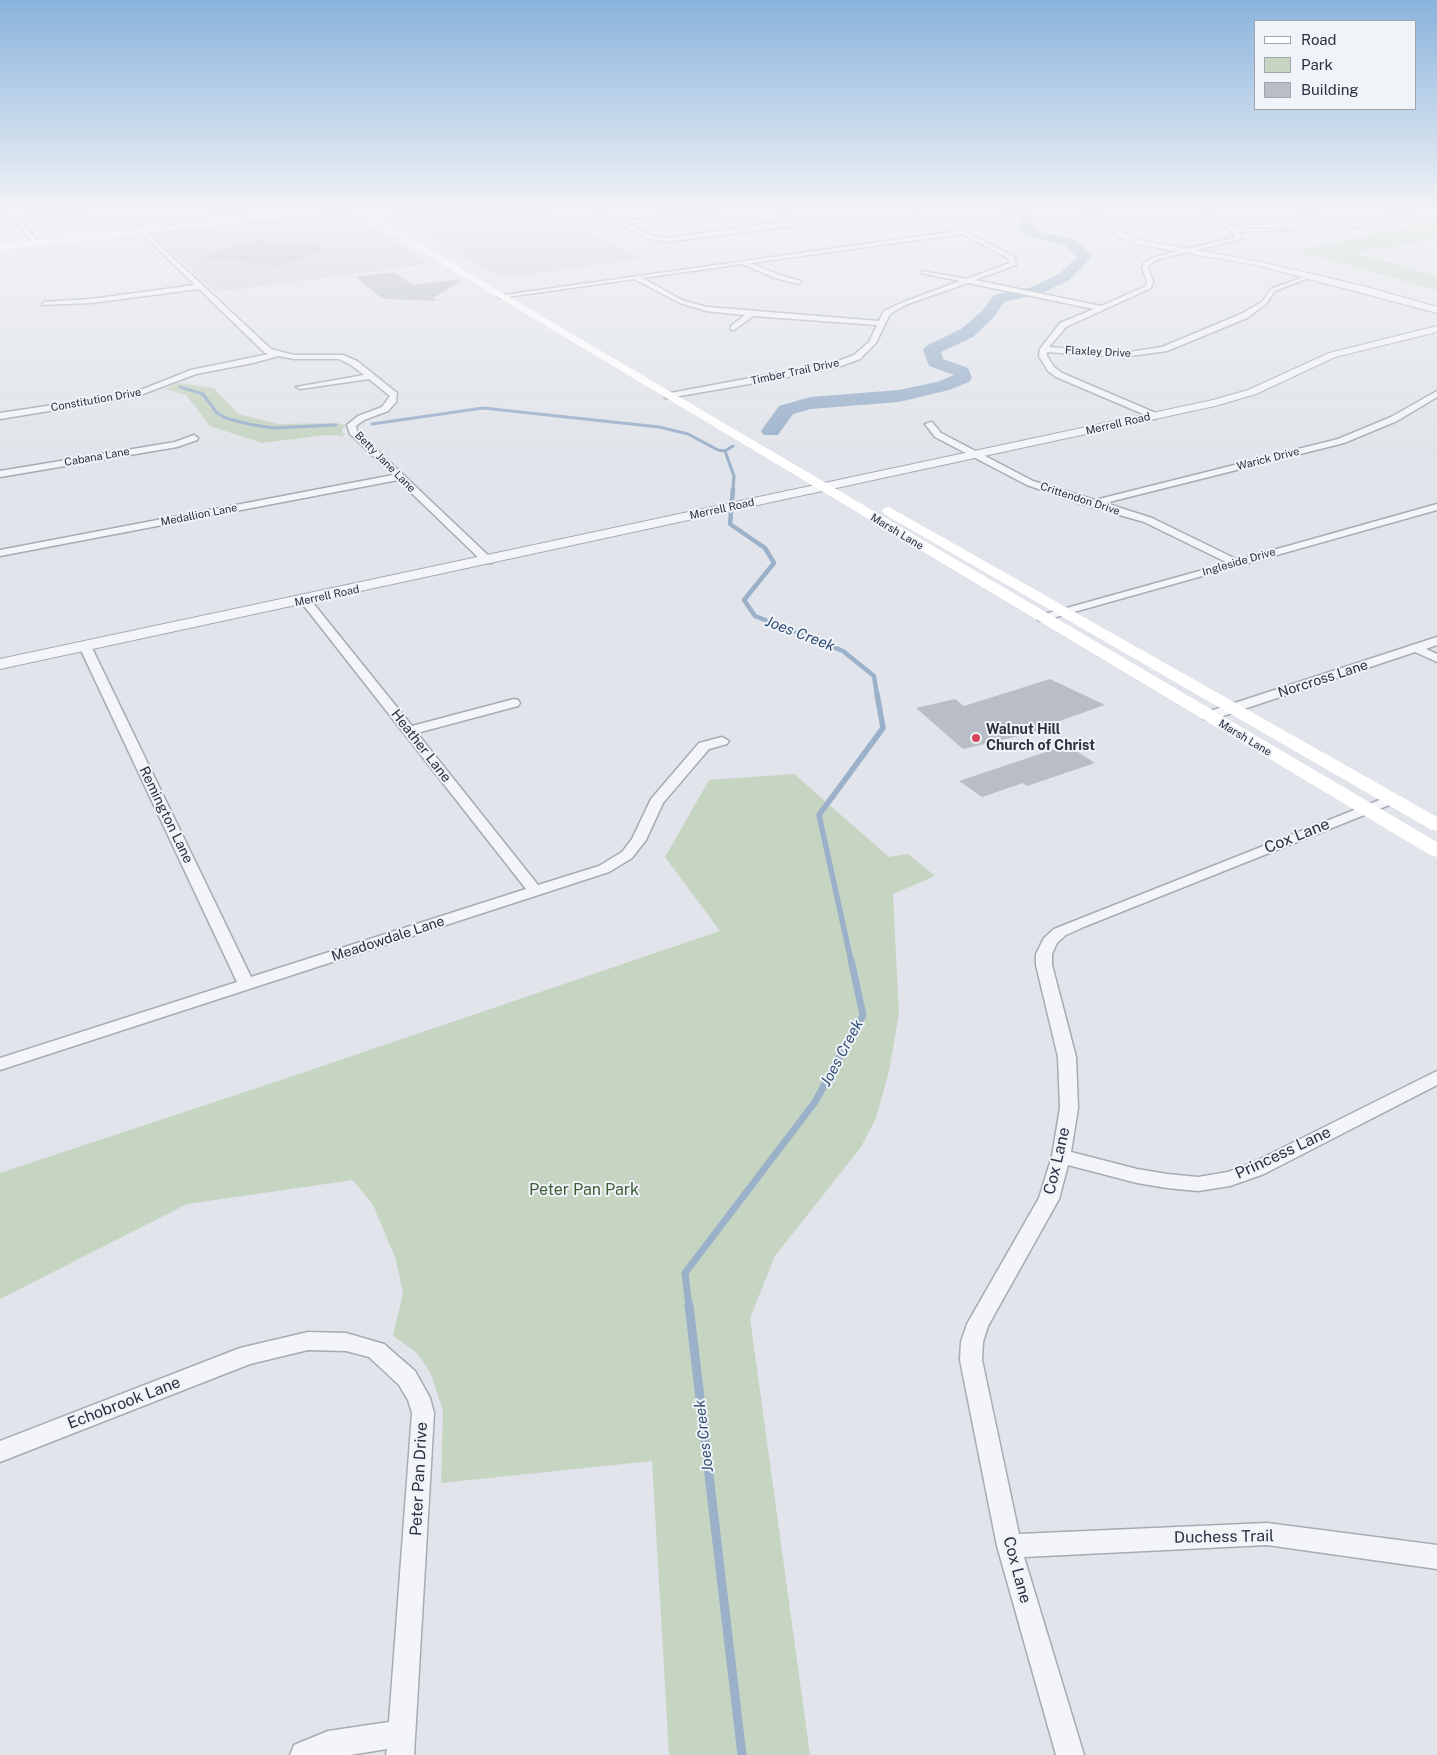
<!DOCTYPE html>
<html>
<head>
<meta charset="utf-8">
<style>
	body { margin:0 }
	#map { position:relative; width:1437px; height:1755px; overflow:hidden; background:#e1e4ea; font-family:"Public Sans",sans-serif }
	canvas { display:block }
	.legend { position:absolute; left:1254px; top:20px; width:162px; height:90px; box-sizing:border-box; background:#f0f3f7; border:1px solid #a0a5af; margin:0; padding:6px 9px; list-style:none; font-size:15px; color:#293142 }
	.legend li { display:flex; align-items:center; gap:10px; height:25px }
	.legend b { width:25px; border:1px solid #a0a5af }
</style>
</head>
<body>
<div id="map">
<canvas width="1437" height="1755"></canvas>
<ul class="legend">
<li><b style="height:6px;background:#fff"></b>Road</li>
<li><b style="height:14px;background:#c6d4c2"></b>Park</li>
<li><b style="height:14px;background:#b8bdc7"></b>Building</li>
</ul>
</div>
<script>
const g = document.querySelector('canvas').getContext('2d');
g.lineJoin = 'round';
function fill(path, color) {
  g.fillStyle = color;
  g.fill(path, 'evenodd');
}
function poly(rows) {
  const path = new Path2D();
  for (const r of rows) {
    path.moveTo(r[0], r[1]);
    for (let i = 2; i < r.length; i += 2) path.lineTo(r[i], r[i + 1]);
  }
  return path;
}
function stroke(path, color, width, dash) {
  g.strokeStyle = color;
  g.lineWidth = width;
  g.lineCap = dash ? 'butt' : 'round';
  g.setLineDash(dash || []);
  g.stroke(path);
}
function drawText(font, color, halo, rows, align = 'center') {
  g.font = font + ' "Public Sans",sans-serif';
  g.lineWidth = 4;
  g.setLineDash([]);
  g.textBaseline = 'middle';
  g.strokeStyle = halo;
  g.fillStyle = color;
  for (const [text, x, y, turn = 0] of rows) {
    g.save();
    g.translate(x, y);
    g.rotate((+turn || 0) * Math.PI / 180);
    g.textAlign = isNaN(turn) ? turn : align;
    if (halo) g.strokeText(text, 0, 0);
    g.fillText(text, 0, 0);
    g.restore();
  }
}
fill(poly([
	[203,211,276,211,212,217],
	[406,211,543,211,642,259,503,278,389,213],
	[348,213,428,264,215,292,150,232,272,219]
]), '#cfd3dc');
fill(poly([
	[1437,220,1437,239,1355,253,1437,276,1437,290,1297,251],
	[178,383,214,388,238,414,279,424,335,423,346,425,342,429,344,436,325,435,262,443,210,426,186,395,165,389],
	[794,774,889,857,908,854,935,876,893,894,899,1014,889,1071,876,1118,861,1147,775,1256,750,1318,810,1755,669,1755,652,1461,441,1483,443,1411,430,1372,417,1353,393,1336,403,1293,396,1260,373,1205,353,1180,187,1204,0,1299,0,1173,290,1077,720,931,665,857,709,780]
]), '#c6d4c2');
stroke(poly([
	[180,387,203,394,217,413,226,418,248,424,273,428,336,425],
	[372,424,483,408,659,427,688,434,718,450,725,451],
	[733,490,734,476,725,451,733,446]
]), '#9bb1ca', 3);
stroke(poly([
	[733,489,730,524,765,548,774,563,744,600,755,616,843,651,874,676,877,695]
]), '#9bb1ca', 4.5);
stroke(poly([
	[851,961,819,815,883,728,877,694]
]), '#9bb1ca', 5.5);
stroke(poly([
	[689,1307,685,1273,815,1102,863,1015,851,960]
]), '#9bb1ca', 7);
stroke(poly([
	[689,1305,742,1755]
]), '#9bb1ca', 9);
fill(poly([
	[1002,211,1028,211,1032,218,1033,227,1036,230,1076,240,1092,257,1069,280,1041,294,1004,302,994,317,973,337,941,352,943,359,968,368,972,378,969,382,949,390,899,402,811,409,793,414,778,435,764,435,761,431,779,406,810,397,899,390,937,382,954,375,929,366,923,350,926,346,961,329,982,311,994,295,1032,287,1059,274,1077,257,1066,246,1026,236,1019,228,1019,217,1003,214,1002,211]
]), '#9bb1ca');
fill(poly([
	[257,240,329,248,280,266,200,257],
	[394,272,413,285,463,279,433,298,437,301,387,299,380,297,356,277],
	[1050,679,1105,705,1048,725,1052,728,963,749,916,708,955,699,964,706],
	[1067,745,1095,763,1027,786,1023,783,982,797,959,781]
]), '#b8bdc7');
const minor = poly([
	[75,211,90,211,20,220,39,243,36,245,16,222,0,219,0,215,11,218,75,211],
	[592,211,599,211,621,221,708,211,722,211,627,224,653,236,665,238,796,220,777,211,784,211,804,220,793,226,665,242,650,239,592,211],
	[1201,211,1208,211,1224,219,1235,228,1291,230,1239,232,1242,235,1241,239,1159,259,1150,264,1148,268,1153,281,1151,288,1066,327,1049,347,1122,353,1162,347,1241,314,1262,302,1271,289,1309,275,1314,276,1275,291,1266,304,1247,318,1167,351,1122,357,1047,352,1047,356,1054,367,1062,373,1158,414,1159,416,1155,419,1056,377,1048,371,1039,356,1040,349,1060,323,1094,309,968,283,905,305,890,314,876,343,860,359,841,366,778,379,668,398,665,398,665,394,836,362,854,355,869,342,877,325,753,316,734,330,731,330,731,326,745,315,706,311,680,303,634,279,500,298,497,296,957,231,920,221,912,215,915,213,924,219,958,227,1014,257,1016,265,975,280,1101,306,1146,286,1147,281,1142,268,1145,262,1155,257,1236,237,1220,221,1201,211],
	[962,234,1008,258,1010,263,967,279,921,271,921,273,960,281,901,303,884,311,879,321,707,307,684,301,642,278,742,264,775,278,799,284,801,281,779,275,750,263,962,234],
	[1295,211,1355,223,1411,211,1420,211,1355,227,1295,213,1295,211],
	[139,226,271,349,294,355,343,355,357,361,397,393,396,402,388,411,364,420,356,426,357,431,492,559,492,563,484,563,398,480,0,556,0,550,393,475,350,434,347,425,358,416,382,407,390,396,369,379,300,389,296,387,364,375,351,365,339,359,294,359,278,356,253,363,196,374,135,397,0,419,0,413,133,393,191,370,269,354,265,353,199,289,91,303,42,305,44,302,91,299,195,285,137,229,139,226],
	[1437,391,1437,397,1397,421,1344,443,1105,503,1152,518,1238,560,1437,504,1437,510,1042,621,1038,620,1038,616,1228,563,1144,522,1088,506,1027,485,935,437,925,424,932,422,941,433,1033,481,1095,500,1338,439,1391,417,1437,391],
	[194,435,198,438,197,440,177,447,0,477,0,471,175,442,194,435],
	[305,597,309,598,412,726,514,699,518,700,520,703,518,706,417,733,538,885,599,866,622,852,632,839,651,799,699,743,722,737,729,741,727,744,709,749,663,803,646,840,632,858,609,872,0,1070,0,1058,237,982,79,646,81,644,89,644,91,646,251,977,526,889,301,602,299,600,305,597],
	[1437,637,1437,645,1426,649,1437,654,1437,662,1415,652,1214,719,1204,719,1203,716,1204,713,1437,637],
	[1392,795,1397,796,1399,799,1397,802,1086,926,1066,935,1057,943,1052,954,1052,965,1076,1057,1078,1108,1071,1152,1137,1169,1167,1174,1198,1177,1228,1172,1250,1164,1437,1071,1437,1085,1264,1174,1230,1186,1198,1191,1167,1188,1137,1183,1068,1165,1059,1199,988,1326,983,1342,982,1360,1019,1534,1267,1523,1437,1545,1437,1569,1267,1545,1024,1557,1084,1755,1056,1755,997,1546,960,1360,961,1342,967,1324,1039,1198,1052,1156,1060,1108,1058,1057,1036,965,1036,954,1044,938,1054,929,1392,795],
	[308,1332,346,1333,384,1344,415,1371,430,1398,434,1413,414,1755,386,1755,387,1749,350,1755,290,1755,294,1745,328,1731,389,1722,412,1413,408,1400,399,1385,369,1357,346,1351,308,1350,250,1364,0,1462,0,1441,240,1348,308,1332]
]);
const tertiary = poly([
	[1078,211,1087,211,1105,217,1124,233,1146,241,1256,261,1363,286,1437,307,1437,313,1256,265,1141,245,1118,237,1099,221,1078,211],
	[1437,326,1437,332,1335,357,1256,394,1215,406,0,669,0,659,1213,400,1248,390,1329,353,1437,326]
]);
stroke(minor, '#a6abb4', 3);
stroke(tertiary, '#a6abb4', 2);
fill(minor, '#f3f5f8');
fill(tertiary, '#f3f5f8');
fill(poly([
	[315,211,352,211,348,213,282,217,0,250,0,244,315,211],
	[354,211,363,211,1437,842,1437,857,1430,855,354,211],
	[889,507,1437,817,1437,831,1430,829,884,514,882,511,884,508,889,507]
]), '#fff');
const sky = g.createLinearGradient(0, 0, 0, 456);
sky.addColorStop(0, '#89b3dc');
sky.addColorStop(0.46, '#f2f3f6');
sky.addColorStop(1, '#f2f3f600');
g.fillStyle = sky;
g.fillRect(0, 0, 1437, 456);
for (const [x, y, r, color] of [
	[976,738,5,"#d04457"]
]) {
  const dot = new Path2D();
  dot.arc(x, y, r, 0, 2 * Math.PI);
  g.fillStyle = color;
  g.fill(dot);
  stroke(dot, '#f0f3f7', 2);
}
drawText('11px', '#293142', '#f0f3f7', [
	["Flaxley Drive",1098,352,3],
	["Timber Trail Drive",795,372,-12],
	["Constitution Drive",96,400,-10],
	["Merrell Road",1118,424,-13],
	["Cabana Lane",97,457,-10],
	["Warick Drive",1268,459,-14],
	["Betty Jane Lane",385,462,45],
	["Crittendon Drive",1080,499,18],
	["Merrell Road",722,509,-12],
	["Medallion Lane",199,515,-11],
	["Marsh Lane",897,532,31],
	["Ingleside Drive",1239,562,-16],
	["Merrell Road",327,596,-12],
	["Marsh Lane",1245,738,31]
]);
drawText('14px', '#293142', '#f0f3f7', [
	["Norcross Lane",1323,679,-18],
	["Heather Lane",421,746,52],
	["Remington Lane",166,815,64],
	["Meadowdale Lane",388,939,-18]
]);
drawText('bold 14px', '#293142', '#f0f3f7', [
	["Walnut Hill",986,730],
	["Church of Christ",986,746]
], 'left');
drawText('italic 15px', '#325076', '#f0f3f7', [
	["Joes Creek",800,634,21],
	["Joes Creek",842,1053,-62],
	["Joes Creek",704,1436,-97]
]);
drawText('16px', '#293142', '#f0f3f7', [
	["Cox Lane",1297,836,-22],
	["Princess Lane",1283,1153,-25],
	["Cox Lane",1057,1161,-77],
	["Echobrook Lane",124,1403,-21],
	["Peter Pan Drive",419,1479,-87],
	["Duchess Trail",1224,1537,-1],
	["Cox Lane",1017,1570,75]
]);
drawText('16px', '#3d5e36', '#f0f3f7', [
	["Peter Pan Park",584,1190]
]);
</script>
</body>
</html>
